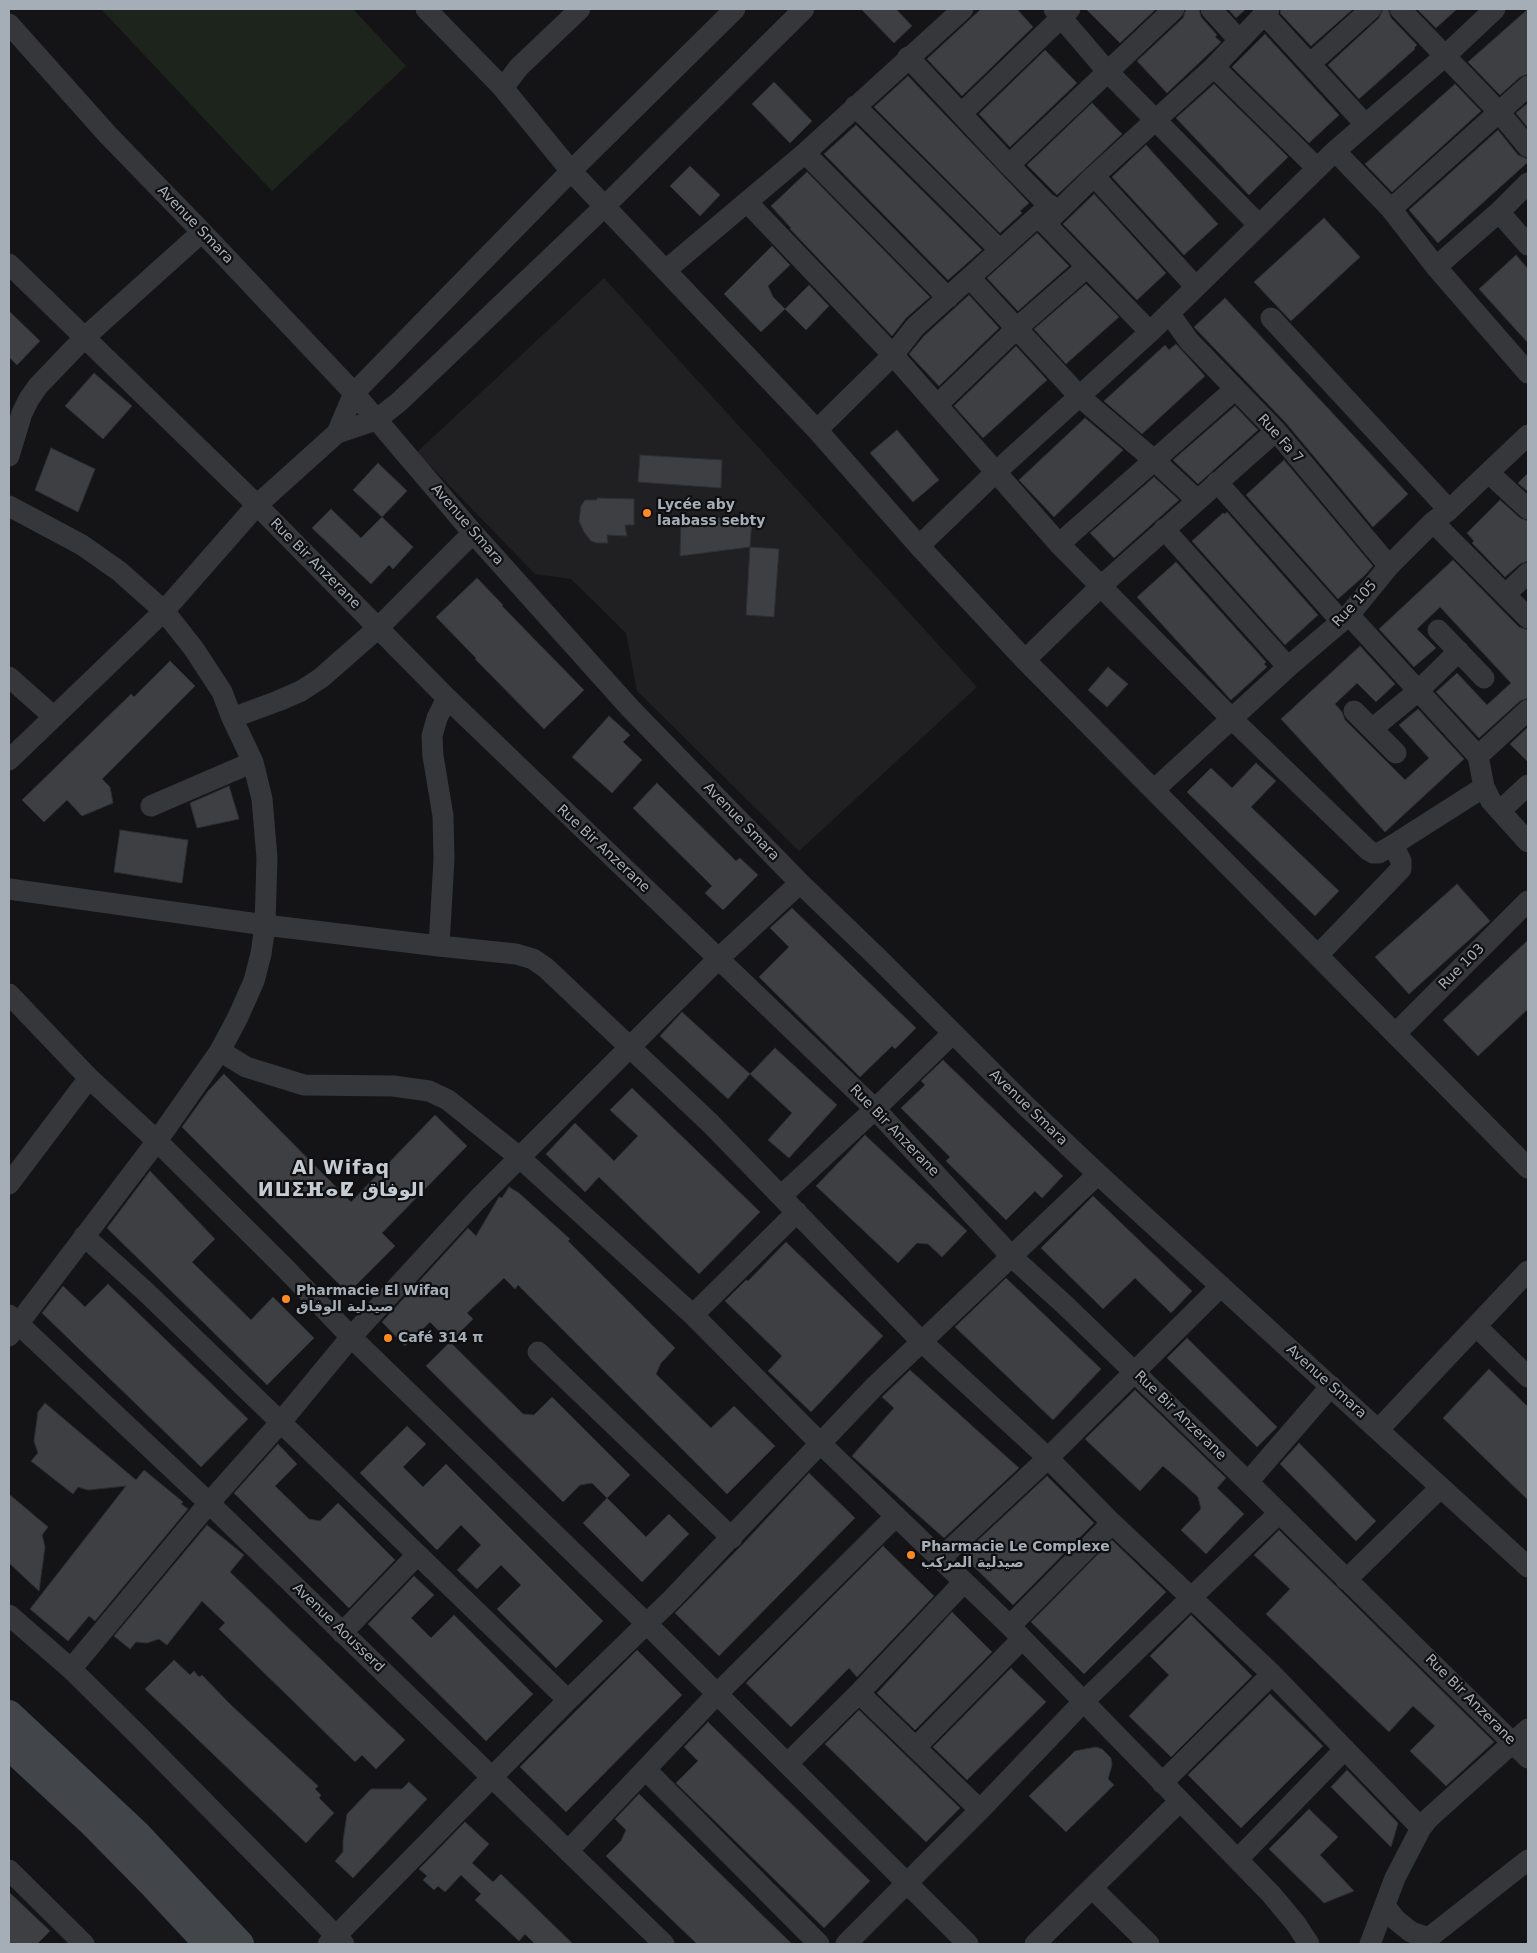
<!DOCTYPE html>
<html>
<head>
<meta charset="utf-8">
<style>
	body { margin:0 }
	#map { position:relative; width:1537px; height:1953px; overflow:hidden; background:#141416; font-family:"DejaVu Sans",sans-serif }
	canvas { display:block }
	.frame { position:absolute; inset:0; border:10px solid #a5aeb7; pointer-events:none }
</style>
</head>
<body>
<div id="map">
<canvas width="1537" height="1953"></canvas>
<div class="frame"></div>
</div>
<script>
const g = document.querySelector('canvas').getContext('2d');
g.lineJoin = 'round';
function fill(path, color) {
  g.fillStyle = color;
  g.fill(path, 'evenodd');
}
function poly(rows) {
  const path = new Path2D();
  for (const r of rows) {
    path.moveTo(r[0], r[1]);
    for (let i = 2; i < r.length; i += 2) path.lineTo(r[i], r[i + 1]);
  }
  return path;
}
function stroke(path, color, width, dash) {
  g.strokeStyle = color;
  g.lineWidth = width;
  g.lineCap = dash ? 'butt' : 'round';
  g.setLineDash(dash || []);
  g.stroke(path);
}
function drawText(font, color, halo, rows, align = 'center') {
  g.font = font + ' "DejaVu Sans",Vazirmatn,"Noto Sans Tifinagh",sans-serif';
  g.lineWidth = 4.5;
  g.setLineDash([]);
  g.textBaseline = 'middle';
  g.strokeStyle = halo;
  g.fillStyle = color;
  for (const [text, x, y, turn = 0] of rows) {
    g.save();
    g.translate(x, y);
    g.rotate((+turn || 0) * Math.PI / 180);
    g.textAlign = isNaN(turn) ? turn : align;
    if (halo) g.strokeText(text, 0, 0);
    g.fillText(text, 0, 0);
    g.restore();
  }
}
fill(poly([
	[604,278,977,687,799,851,637,691,626,633,571,579,535,574,417,452]
]), '#202023');
fill(poly([
	[101,9,353,9,406,66,272,191]
]), '#1c241c');
const building = poly([
	[861,9,896,9,912,26,894,43,861,9],
	[981,9,1017,9,1033,27,962,96,927,59,981,9],
	[1086,9,1156,9,1120,43,1086,9],
	[1186,9,1199,9,1201,17,1217,35,1215,37,1221,42,1167,93,1137,61,1183,18,1186,9],
	[1228,9,1246,9,1236,18,1228,9],
	[1281,9,1353,9,1311,46,1280,13,1281,9],
	[1383,9,1388,9,1391,18,1417,45,1414,48,1415,49,1359,99,1328,65,1379,18,1383,9],
	[1417,9,1457,9,1436,28,1417,9],
	[1528,9,1528,74,1520,77,1500,95,1468,62,1528,9],
	[1265,34,1339,115,1309,143,1232,67,1265,34],
	[1045,50,1077,83,1010,147,979,114,1045,50],
	[908,76,1029,203,1020,211,1022,213,1000,233,874,107,908,76],
	[774,82,812,121,790,143,752,104,774,82],
	[1214,84,1288,157,1249,195,1176,118,1214,84],
	[1455,84,1481,111,1392,192,1365,164,1455,84],
	[1092,103,1122,134,1057,195,1027,165,1092,103],
	[1528,103,1528,128,1516,113,1528,103],
	[856,125,982,250,948,280,824,154,856,125],
	[1498,130,1518,155,1528,159,1528,162,1438,243,1409,210,1498,130],
	[1146,145,1218,224,1184,255,1112,177,1146,145],
	[690,166,720,195,700,216,670,186,690,166],
	[807,172,930,297,906,318,892,336,790,229,791,228,771,206,807,172],
	[1094,194,1166,273,1137,300,1063,224,1094,194],
	[1324,218,1360,257,1291,321,1254,282,1324,218],
	[1037,233,1069,266,1018,311,987,278,1037,233],
	[772,246,790,265,768,286,773,297,785,309,761,332,724,294,772,246],
	[1516,255,1528,269,1528,343,1479,289,1516,255],
	[1086,284,1119,317,1066,364,1034,329,1086,284],
	[809,285,829,306,806,330,785,309,809,285],
	[969,295,999,328,939,386,909,354,924,336,969,295],
	[1225,298,1408,494,1373,527,1286,423,1194,327,1225,298],
	[9,311,40,341,17,365,9,357,9,311],
	[1176,344,1205,376,1142,434,1104,401,1165,345,1169,350,1176,344],
	[1016,346,1047,380,983,438,954,406,1016,346],
	[94,373,132,406,103,439,65,406,94,373],
	[1235,406,1258,430,1198,484,1173,460,1235,406],
	[1085,418,1123,450,1054,517,1019,480,1085,418],
	[897,430,939,480,913,502,870,453,897,430],
	[51,448,95,469,78,512,35,490,51,448],
	[640,455,722,460,721,488,638,482,640,455],
	[1284,460,1373,566,1365,575,1338,599,1246,495,1284,460],
	[378,463,407,491,382,517,353,490,378,463],
	[1528,473,1528,492,1518,483,1528,473],
	[1154,477,1179,500,1114,558,1090,533,1154,477],
	[597,498,634,499,634,525,625,525,627,536,607,535,608,543,597,543,591,541,584,532,579,521,581,506,585,500,597,500,597,498],
	[1500,500,1520,518,1528,521,1528,561,1520,564,1505,577,1472,543,1474,541,1467,533,1500,500],
	[331,509,361,538,382,517,413,547,393,569,389,565,371,584,312,528,331,509],
	[1227,512,1318,615,1285,645,1192,541,1223,513,1225,514,1227,512],
	[681,516,752,519,750,547,680,556,681,516],
	[750,547,779,549,774,617,746,615,750,547],
	[1453,560,1519,627,1528,630,1528,698,1520,701,1479,738,1436,692,1457,673,1487,705,1511,683,1440,607,1417,629,1436,648,1414,667,1379,629,1453,560],
	[1176,562,1266,662,1264,664,1267,667,1231,700,1137,597,1176,562],
	[477,578,503,605,502,606,584,690,544,729,475,659,476,658,436,617,477,578],
	[1360,646,1395,684,1376,702,1357,683,1335,704,1342,712,1345,720,1405,780,1429,758,1399,725,1418,709,1464,759,1385,832,1281,719,1360,646],
	[170,661,195,686,102,779,110,787,113,803,82,816,67,800,44,822,22,800,131,694,134,697,170,661],
	[1108,667,1128,684,1107,707,1088,690,1108,667],
	[609,716,630,735,623,742,642,760,612,793,572,757,609,716],
	[1528,727,1528,762,1510,744,1528,727],
	[1256,763,1276,781,1251,807,1339,891,1315,916,1187,792,1211,768,1232,788,1256,763],
	[657,783,736,861,740,858,758,875,723,910,705,893,712,886,633,808,657,783],
	[229,786,239,819,197,828,190,803,229,786],
	[120,830,188,840,182,883,114,872,120,830],
	[1457,884,1490,921,1409,994,1375,957,1457,884],
	[792,908,916,1028,895,1049,892,1046,860,1077,759,977,789,947,770,928,792,908],
	[1528,940,1528,1009,1478,1056,1443,1020,1528,940],
	[682,1012,750,1074,728,1099,660,1036,682,1012],
	[775,1048,837,1105,789,1158,768,1140,792,1113,750,1074,775,1048],
	[943,1060,1063,1176,1042,1198,1035,1191,1006,1220,946,1161,950,1157,901,1108,925,1085,921,1081,943,1060],
	[224,1074,351,1202,435,1115,467,1146,382,1233,395,1246,348,1293,182,1127,208,1091,224,1074],
	[632,1088,760,1212,699,1274,599,1177,585,1192,546,1154,575,1123,614,1161,638,1136,610,1110,632,1088],
	[865,1135,967,1231,942,1257,928,1244,917,1243,898,1263,816,1186,865,1135],
	[150,1171,215,1239,192,1262,251,1320,273,1297,314,1338,267,1385,107,1228,150,1171],
	[509,1187,519,1193,570,1239,568,1241,675,1348,661,1363,656,1374,711,1428,734,1406,775,1446,727,1494,518,1285,515,1289,504,1278,467,1313,473,1319,450,1342,430,1322,405,1346,382,1322,468,1228,476,1236,499,1197,502,1198,509,1187],
	[1093,1196,1192,1291,1171,1313,1135,1278,1103,1309,1041,1248,1093,1196],
	[786,1242,883,1336,811,1412,768,1371,782,1356,725,1301,746,1280,748,1281,786,1242],
	[1006,1278,1101,1369,1053,1420,955,1327,1006,1278],
	[108,1284,248,1419,201,1467,42,1313,63,1286,85,1307,108,1284],
	[1187,1338,1277,1427,1257,1447,1167,1358,1187,1338],
	[450,1342,523,1414,534,1415,552,1397,630,1475,607,1498,592,1483,580,1485,563,1502,426,1366,450,1342],
	[1489,1369,1528,1407,1528,1500,1443,1418,1489,1369],
	[910,1370,1019,1468,944,1538,852,1456,894,1408,882,1397,910,1370],
	[1135,1390,1226,1478,1217,1488,1244,1514,1206,1554,1181,1530,1201,1509,1198,1497,1186,1486,1163,1466,1140,1491,1085,1439,1135,1390],
	[45,1403,136,1480,144,1470,183,1502,181,1504,188,1509,95,1621,89,1616,68,1641,30,1609,126,1486,88,1490,78,1487,73,1494,31,1461,38,1453,34,1441,38,1412,45,1403],
	[407,1426,426,1444,403,1467,423,1487,446,1464,603,1621,556,1668,497,1609,521,1585,501,1565,477,1589,457,1570,481,1545,461,1525,437,1550,360,1473,407,1426],
	[1299,1443,1376,1521,1356,1541,1280,1464,1299,1443],
	[278,1444,297,1464,275,1486,309,1519,320,1521,338,1503,395,1560,349,1608,234,1493,278,1444],
	[809,1473,855,1518,719,1656,675,1613,741,1546,809,1473],
	[1047,1476,1094,1523,1013,1605,962,1555,1047,1476],
	[9,1494,48,1527,42,1535,45,1547,39,1591,9,1563,9,1494],
	[607,1498,646,1537,669,1514,689,1534,642,1582,583,1523,607,1498],
	[207,1525,244,1555,230,1572,405,1740,376,1769,362,1755,355,1762,291,1699,219,1629,225,1623,202,1601,167,1645,159,1639,147,1643,136,1642,130,1649,114,1636,207,1525],
	[1279,1530,1494,1742,1446,1786,1410,1751,1435,1726,1413,1706,1389,1732,1266,1614,1290,1589,1254,1555,1279,1530],
	[1112,1540,1166,1592,1084,1674,1031,1622,1112,1540],
	[883,1546,934,1596,857,1677,849,1668,791,1727,746,1683,883,1546],
	[414,1576,434,1595,411,1618,431,1638,454,1615,533,1694,486,1741,368,1624,414,1576],
	[952,1612,992,1652,915,1730,877,1693,952,1612],
	[1191,1615,1252,1676,1171,1757,1129,1716,1169,1675,1150,1656,1191,1615],
	[637,1650,682,1695,566,1812,520,1767,637,1650],
	[174,1660,190,1675,194,1671,199,1677,202,1675,231,1705,318,1786,315,1789,321,1795,319,1798,334,1813,306,1843,145,1689,174,1660],
	[1011,1668,1046,1702,967,1780,933,1747,1011,1668],
	[1270,1694,1323,1746,1241,1828,1188,1775,1270,1694],
	[859,1710,960,1808,926,1842,825,1744,859,1710],
	[708,1722,870,1881,824,1928,676,1783,698,1761,684,1747,708,1722],
	[1096,1747,1102,1749,1111,1758,1112,1765,1108,1779,1114,1785,1066,1832,1029,1796,1075,1751,1096,1747],
	[1347,1770,1398,1823,1391,1847,1331,1787,1347,1770],
	[409,1782,427,1799,353,1878,335,1861,343,1852,343,1841,347,1814,371,1789,402,1789,409,1782],
	[639,1794,751,1904,792,1944,697,1944,645,1894,606,1856,621,1841,626,1830,615,1819,639,1794],
	[1309,1809,1338,1837,1320,1855,1354,1891,1324,1903,1269,1849,1309,1809],
	[465,1822,489,1844,472,1863,493,1882,501,1874,573,1944,535,1944,525,1934,519,1941,475,1900,481,1894,461,1875,445,1892,438,1886,434,1890,423,1880,427,1876,419,1869,465,1822],
	[9,1892,50,1931,37,1944,9,1944,9,1892]
]);
fill(building, '#3e3f43');
stroke(building, '#2e2f32', 1);
stroke(poly([
	[426,9,503,88,571,171,817,430,919,546,1025,660,1528,1168],
	[1054,9,1107,71,1259,225],
	[1211,9,1239,40],
	[1400,9,1499,112,1528,147],
	[1264,14,1365,124],
	[9,24,108,135,202,232,354,393,473,533,630,708,800,883,878,958,1026,1106,1098,1174,1528,1567],
	[908,57,1009,165,1056,213],
	[1310,64,1371,9],
	[1214,67,1317,168],
	[503,88,519,67,580,9],
	[855,106,1000,250],
	[961,114,1070,9],
	[1335,151,1391,209,1436,267,1528,373],
	[805,153,948,298],
	[1009,165,1174,9],
	[1094,176,1196,287],
	[747,202,893,355,1059,544,1232,719,1368,850,1373,853,1379,853,1393,845,1484,787],
	[1391,209,1528,86],
	[1499,212,1528,245],
	[1038,216,1150,332],
	[1045,224,1094,176,1214,67,1269,9],
	[9,264,257,505,447,698,875,1109,1012,1257,1065,1305,1248,1482,1528,1758],
	[1436,267,1499,212,1528,183],
	[666,270,805,153,963,9],
	[970,278,1080,397,1155,461,1197,500],
	[1169,313,1189,341,1276,431,1389,566],
	[1271,318,1449,510],
	[937,405,1017,328,1087,267],
	[817,430,893,355,915,327,1050,205],
	[337,433,354,393,571,171,735,9],
	[9,456,22,413,29,399,38,386,84,338,202,232],
	[1489,473,1528,509],
	[1217,482,1341,621],
	[9,506,82,545,119,571,164,611,194,649,222,692,232,718,253,762,262,799,267,858,265,925,261,954,254,981,238,1017,220,1051,157,1141,9,1336],
	[1433,522,1528,618],
	[1164,529,1288,667],
	[1059,544,1234,390],
	[919,546,996,472,1150,332,1335,151,1445,56,1495,9],
	[1506,594,1528,573],
	[1349,615,1478,756,1484,787,1491,801,1528,842],
	[1438,630,1484,678],
	[1025,660,1101,586,1276,431],
	[9,677,54,717],
	[1354,711,1396,753],
	[232,718,278,701,301,691,321,678,378,628,473,533],
	[1372,729,1418,691,1459,651],
	[1478,756,1528,710],
	[9,760,164,611,257,505,337,433,376,420,399,402,605,206,804,9],
	[1155,789,1288,667,1349,615,1389,566,1433,522,1449,510,1528,435],
	[151,806,253,762],
	[1500,811,1528,785],
	[9,889,265,925,439,946,516,954,533,959,546,968,710,1123,922,1342,1048,1458,1112,1523,1272,1674,1421,1828],
	[439,946,444,859,443,816,433,756,432,736,437,718,447,698],
	[1318,955,1401,869,1401,861,1393,845],
	[9,994,89,1078,157,1141,285,1268,351,1337,646,1623,968,1944],
	[1396,1033,1528,901],
	[220,1051,246,1067,304,1085,393,1086,429,1091,448,1100,519,1157,693,1315,820,1443,1010,1626,1271,1894,1296,1924,1309,1944],
	[9,1184,89,1078],
	[781,1196,875,1109,952,1034],
	[84,1236,146,1292,568,1700],
	[9,1315,209,1503,664,1944],
	[693,1315,797,1212],
	[1476,1326,1528,1377],
	[538,1352,732,1538],
	[1379,1429,1528,1271],
	[1248,1482,1331,1386],
	[941,1558,1048,1458,1221,1286],
	[1346,1580,1440,1488],
	[9,1615,71,1669,139,1736,344,1944],
	[1010,1626,1112,1523],
	[342,1633,417,1555],
	[71,1669,209,1503,280,1423,351,1337,477,1200,719,958,800,883],
	[859,1693,980,1810],
	[916,1747,1022,1639],
	[787,1764,859,1693,964,1582],
	[646,1770,819,1944],
	[1162,1783,1272,1674],
	[568,1851,717,1694,896,1516],
	[1238,1859,1345,1749],
	[9,1870,84,1944],
	[1093,1889,1149,1944],
	[1385,1906,1396,1920,1411,1932,1429,1938],
	[328,1944,568,1700,672,1599,875,1386,1098,1174],
	[846,1944,980,1810,1083,1702,1279,1513],
	[1035,1944,1180,1801],
	[1370,1944,1395,1878,1421,1828,1428,1819,1528,1729],
	[1421,1944,1528,1860]
]), '#35373b', 21);
stroke(poly([
	[9,1714,138,1835,240,1944],
	[9,1746,91,1822,154,1886,208,1944]
]), '#42464b', 28);
for (const [x, y, r, color] of [
	[647,513,5,"#ff8923"],
	[286,1299,5,"#ff8923"],
	[388,1338,5,"#ff8923"],
	[911,1555,5,"#ff8923"]
]) {
  const dot = new Path2D();
  dot.arc(x, y, r, 0, 2 * Math.PI);
  g.fillStyle = color;
  g.fill(dot);
  stroke(dot, '#0f0f11', 2);
}
drawText('14px', '#a5aeb7', '#0f0f11', [
	["Avenue Smara",195,225,46],
	["Rue Fa 7",1280,439,48],
	["Avenue Smara",467,525,49],
	["Rue Bir Anzerane",315,564,45],
	["Rue 105",1355,604,-47],
	["Avenue Smara",741,822,46],
	["Rue Bir Anzerane",603,849,43],
	["Rue 103",1462,967,-45],
	["Avenue Smara",1028,1108,44],
	["Rue Bir Anzerane",894,1131,46],
	["Avenue Smara",1326,1382,42],
	["Rue Bir Anzerane",1180,1416,44],
	["Avenue Aousserd",338,1628,44],
	["Rue Bir Anzerane",1470,1700,45]
]);
drawText('bold 14px', '#a5aeb7', '#0f0f11', [
	["Lycée aby",657,505],
	["laabass sebty",657,521],
	["Pharmacie El Wifaq",296,1291],
	["صيدلية الوفاق",296,1307],
	["Café 314 π",398,1338],
	["Pharmacie Le Complexe",921,1547],
	["صيدلية المركب",921,1563]
], 'left');
g.letterSpacing = '1px';
drawText('bold 19px', '#c6ccd3', '#0f0f11', [
	["Al Wifaq",341,1169],
	["ⵍⵡⵉⴼⴰⵇ الوفاق",341,1191]
]);
g.letterSpacing = '0px';
</script>
</body>
</html>
